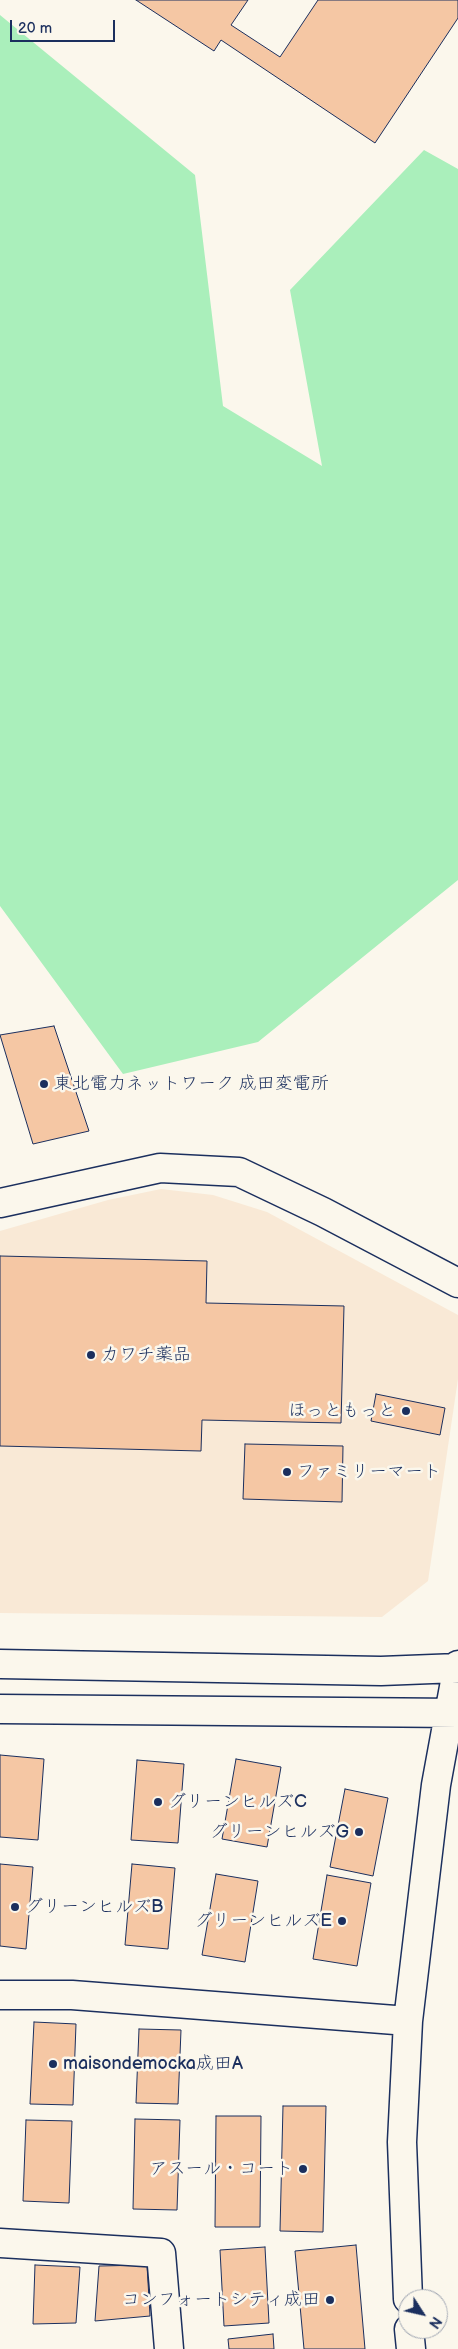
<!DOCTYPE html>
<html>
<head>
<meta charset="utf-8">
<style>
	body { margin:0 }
	#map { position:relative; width:458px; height:2349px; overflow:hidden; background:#fbf7ec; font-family:"Balsamiq Sans",sans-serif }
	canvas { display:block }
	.north { position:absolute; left:398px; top:2289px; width:50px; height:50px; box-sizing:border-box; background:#fbf7ec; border:1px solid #a1a7b3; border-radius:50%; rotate:125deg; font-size:14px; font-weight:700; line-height:20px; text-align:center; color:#1b2f5e }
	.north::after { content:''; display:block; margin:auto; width:18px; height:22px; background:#1b2f5e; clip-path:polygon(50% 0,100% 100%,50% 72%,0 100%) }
	.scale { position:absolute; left:10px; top:20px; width:105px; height:22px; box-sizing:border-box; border:2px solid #1b2f5e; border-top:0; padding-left:6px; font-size:15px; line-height:18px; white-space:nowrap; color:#1b2f5e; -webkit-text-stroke:4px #fbf7ec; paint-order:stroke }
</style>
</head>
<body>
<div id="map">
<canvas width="458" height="2349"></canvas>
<div class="north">N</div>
<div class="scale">20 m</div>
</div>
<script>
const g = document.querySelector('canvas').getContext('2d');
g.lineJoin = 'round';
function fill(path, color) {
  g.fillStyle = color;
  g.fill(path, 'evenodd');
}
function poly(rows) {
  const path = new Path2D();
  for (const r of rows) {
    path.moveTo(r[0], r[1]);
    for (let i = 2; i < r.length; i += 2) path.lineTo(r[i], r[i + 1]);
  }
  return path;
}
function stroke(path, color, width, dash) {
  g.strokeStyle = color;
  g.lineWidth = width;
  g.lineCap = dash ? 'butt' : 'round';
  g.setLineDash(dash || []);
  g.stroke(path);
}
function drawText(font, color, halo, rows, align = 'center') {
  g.font = font + ' "Balsamiq Sans","Klee One",sans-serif';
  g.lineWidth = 5;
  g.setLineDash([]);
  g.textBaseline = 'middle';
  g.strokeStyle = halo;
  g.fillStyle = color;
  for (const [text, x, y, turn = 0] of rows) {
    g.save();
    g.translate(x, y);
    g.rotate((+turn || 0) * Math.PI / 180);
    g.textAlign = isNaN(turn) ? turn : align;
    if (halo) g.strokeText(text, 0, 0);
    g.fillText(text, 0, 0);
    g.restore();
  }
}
fill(poly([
	[161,1189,213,1195,267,1212,458,1315,458,1379,428,1581,382,1617,0,1613,0,1231,108,1200]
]), '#f9e9d6');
fill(poly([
	[0,15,195,175,223,406,322,466,290,290,424,150,458,169,458,880,258,1042,123,1074,0,906]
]), '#aaefbb');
const building = poly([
	[136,0,248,0,231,25,280,57,318,0,458,0,458,18,375,143,221,40,214,51,136,0],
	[54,1026,89,1131,33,1144,0,1035,54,1026],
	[0,1256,207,1261,206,1303,344,1306,341,1423,202,1420,201,1451,0,1446,0,1256],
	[376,1394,445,1408,440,1435,371,1421,376,1394],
	[245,1444,343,1446,342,1502,243,1499,245,1444],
	[0,1755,44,1759,38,1840,0,1837,0,1755],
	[236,1759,281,1767,267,1847,222,1839,236,1759],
	[137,1760,184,1764,178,1843,131,1840,137,1760],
	[345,1789,388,1798,373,1876,330,1867,345,1789],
	[0,1864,33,1867,26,1949,0,1946,0,1864],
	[132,1864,175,1868,168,1949,125,1945,132,1864],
	[216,1874,258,1881,245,1962,202,1955,216,1874],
	[327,1875,371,1883,357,1966,313,1959,327,1875],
	[34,2022,76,2024,73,2105,30,2104,34,2022],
	[139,2029,181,2030,178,2104,136,2103,139,2029],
	[283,2106,326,2106,323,2232,280,2231,283,2106],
	[216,2116,261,2116,260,2227,215,2227,216,2116],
	[135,2119,180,2120,177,2210,133,2209,135,2119],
	[26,2120,72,2121,69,2203,23,2201,26,2120],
	[356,2245,365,2349,304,2349,295,2251,356,2245],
	[265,2247,269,2323,224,2326,220,2250,265,2247],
	[35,2265,80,2267,76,2323,33,2324,35,2265],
	[147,2265,150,2316,95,2321,99,2266,147,2265],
	[273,2334,274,2349,229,2349,228,2339,273,2334]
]);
fill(building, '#f5c7a4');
stroke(building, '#1b2f5e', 1);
const minor = poly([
	[0,1203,160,1168,239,1172,323,1212,458,1283],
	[0,1664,381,1671,458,1668],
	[0,1709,458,1713],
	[0,1995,72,1995,408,2021],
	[0,2243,161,2253,169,2349],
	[408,2299,402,2142,408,2021,436,1785,458,1665],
	[409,2329,411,2349]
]);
stroke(minor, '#1b2f5e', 31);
stroke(minor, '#fbf7ec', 28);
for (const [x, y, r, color] of [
	[44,1084,5,"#1b2f5e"],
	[91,1355,5,"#1b2f5e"],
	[406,1411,5,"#1b2f5e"],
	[287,1472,5,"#1b2f5e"],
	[158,1802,5,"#1b2f5e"],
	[359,1832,5,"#1b2f5e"],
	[15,1907,5,"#1b2f5e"],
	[342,1921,5,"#1b2f5e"],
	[53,2064,5,"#1b2f5e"],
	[303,2169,5,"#1b2f5e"],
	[330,2300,5,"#1b2f5e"]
]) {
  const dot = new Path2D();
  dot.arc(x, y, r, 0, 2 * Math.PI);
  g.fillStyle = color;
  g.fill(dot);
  stroke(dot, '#fbf7ec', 2);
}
drawText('18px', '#1b2f5e', '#fbf7ec', [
	["東北電力ネットワーク 成田変電所",54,1084],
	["カワチ薬品",101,1355],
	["ほっともっと",396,1411,"right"],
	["ファミリーマート",297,1472],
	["グリーンヒルズC",168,1802],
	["グリーンヒルズG",349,1832,"right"],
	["グリーンヒルズB",25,1907],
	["グリーンヒルズE",332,1921,"right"],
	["maisondemocka成田A",63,2064],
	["アスール・コート",293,2169,"right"],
	["コンフォートシティ成田",320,2300,"right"]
], 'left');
</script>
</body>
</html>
